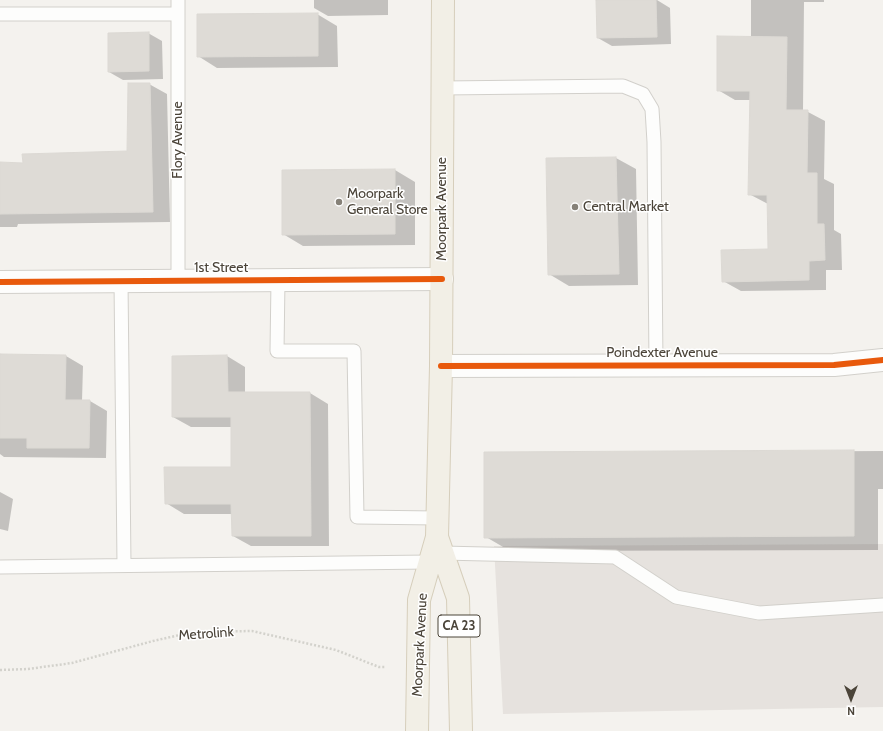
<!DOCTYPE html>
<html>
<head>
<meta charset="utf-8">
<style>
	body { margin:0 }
	#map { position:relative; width:883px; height:731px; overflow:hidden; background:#f4f2ee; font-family:Cabin,sans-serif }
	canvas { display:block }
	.north { position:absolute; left:831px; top:679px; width:40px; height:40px; -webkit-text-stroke:3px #fff; paint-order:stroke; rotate:180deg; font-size:11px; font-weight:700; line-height:16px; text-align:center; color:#4b4439 }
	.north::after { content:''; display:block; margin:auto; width:14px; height:18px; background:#4b4439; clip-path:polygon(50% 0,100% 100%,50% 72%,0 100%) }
</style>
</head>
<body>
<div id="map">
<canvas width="883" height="731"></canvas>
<div class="north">N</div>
</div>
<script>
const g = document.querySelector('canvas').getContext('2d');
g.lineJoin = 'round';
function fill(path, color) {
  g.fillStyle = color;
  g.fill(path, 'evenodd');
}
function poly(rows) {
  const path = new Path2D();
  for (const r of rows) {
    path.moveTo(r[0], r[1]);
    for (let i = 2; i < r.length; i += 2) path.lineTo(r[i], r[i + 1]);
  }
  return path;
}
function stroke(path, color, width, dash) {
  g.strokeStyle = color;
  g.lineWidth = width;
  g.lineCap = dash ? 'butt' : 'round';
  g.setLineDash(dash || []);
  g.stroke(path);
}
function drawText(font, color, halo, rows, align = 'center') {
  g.font = font + ' Cabin,sans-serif';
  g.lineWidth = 3;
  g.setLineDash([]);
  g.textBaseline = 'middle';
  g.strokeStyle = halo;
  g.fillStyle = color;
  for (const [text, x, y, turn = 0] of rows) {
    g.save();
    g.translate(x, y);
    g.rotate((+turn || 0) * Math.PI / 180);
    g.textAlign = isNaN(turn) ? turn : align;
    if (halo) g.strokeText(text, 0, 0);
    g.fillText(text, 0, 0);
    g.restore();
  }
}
fill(poly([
	[883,544,883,707,503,714,494,546]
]), '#e6e2de');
fill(poly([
	[314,0,388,0,388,15,328,16,314,8],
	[638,0,657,0,670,8,671,44,612,46,598,38],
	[751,0,824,0,824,2,804,2,803,111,808,112,825,121,824,179,834,184,834,230,841,234,842,270,826,270,826,290,741,291,723,281,769,249,768,204,749,194,751,100,735,100,718,90,751,37],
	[317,14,337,26,338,67,217,68,198,56],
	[148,33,162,41,163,79,123,80,109,72],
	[149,84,167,94,170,222,18,224,17,227,0,227,0,163,24,164,128,152],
	[616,158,636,169,638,285,569,286,549,274,547,159],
	[395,170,415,182,415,245,303,246,283,234],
	[66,356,83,366,82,401,90,401,107,411,106,458,4,457,0,454,0,357],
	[227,356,245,367,245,393,310,393,328,404,329,546,251,546,233,536,232,514,184,514,166,503,232,468,232,427,191,427,173,417,173,357],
	[883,451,883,489,878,489,878,550,510,551,486,537,485,453],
	[0,492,13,499,8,531,0,529]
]), '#0003');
const building = poly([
	[596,0,656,0,657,37,597,38,596,0],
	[318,13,318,56,197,57,197,14,318,13],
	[149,32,149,71,108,72,108,33,149,32],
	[717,36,787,37,786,110,808,110,807,173,817,173,817,224,824,224,825,260,809,261,809,280,722,282,721,250,768,249,767,195,748,195,750,91,717,91,717,36],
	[128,83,150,83,153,212,0,214,0,162,23,163,22,154,127,151,128,83],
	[616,157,619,274,548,275,546,158,616,157],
	[395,169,395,234,282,235,282,170,395,169],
	[0,354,66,355,65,400,90,400,89,448,27,448,27,438,0,438,0,354],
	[227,355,228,392,310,392,311,536,232,536,231,504,165,504,164,467,231,467,231,417,172,417,172,356,227,355],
	[854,450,854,536,484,538,484,452,854,450]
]);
fill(building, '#dedbd6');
stroke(building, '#dcd9d4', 1);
const lane = poly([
	[178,0,178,280],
	[0,14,178,14],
	[443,88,623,86,643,94,652,109,654,142,656,365],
	[278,280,277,351,354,351,357,517,437,518],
	[121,281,124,565],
	[442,553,615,557,676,597,759,613,883,605],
	[0,567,430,562]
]);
const street = poly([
	[0,282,442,279],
	[441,366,834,365,883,360]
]);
const primary = poly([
	[437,537,458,598,461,731],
	[417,731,419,600,437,537,441,366,443,0]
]);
stroke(lane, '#d2d0cb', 15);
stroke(street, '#d2d0cb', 24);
stroke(primary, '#d6cebb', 24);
stroke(poly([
	[0,670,28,669,72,663,153,641,193,632,252,631,336,650,379,667,386,667]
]), '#d3d2cc', 2.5, [2, 2]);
stroke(lane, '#fdfdfc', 13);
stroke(street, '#fdfdfc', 22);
stroke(primary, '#f2efe6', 22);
stroke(poly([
	[0,282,442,279],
	[441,366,834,365,883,360]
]), '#e8590c', 6);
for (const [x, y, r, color] of [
	[339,202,4,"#868178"],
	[575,207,4,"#868178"]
]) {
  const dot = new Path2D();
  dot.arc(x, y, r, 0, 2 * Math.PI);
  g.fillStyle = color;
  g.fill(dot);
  stroke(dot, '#fff', 1.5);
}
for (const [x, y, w] of [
	[459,626,42]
]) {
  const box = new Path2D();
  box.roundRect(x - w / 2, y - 11, w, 22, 3);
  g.fillStyle = '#fff';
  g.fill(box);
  stroke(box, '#4b4439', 1);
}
drawText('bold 13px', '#4b4439', null, [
	["CA 23",459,626]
]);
drawText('14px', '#4b4439', '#fff', [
	["Flory Avenue",178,140,-90],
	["Moorpark Avenue",442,209,-90],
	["1st Street",221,268],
	["Poindexter Avenue",662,353],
	["Metrolink",206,634,-4],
	["Moorpark Avenue",420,645,-87]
]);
drawText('14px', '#4b4439', '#fff', [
	["Moorpark",347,194],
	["General Store",347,210],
	["Central Market",583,207]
], 'left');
</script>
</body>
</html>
